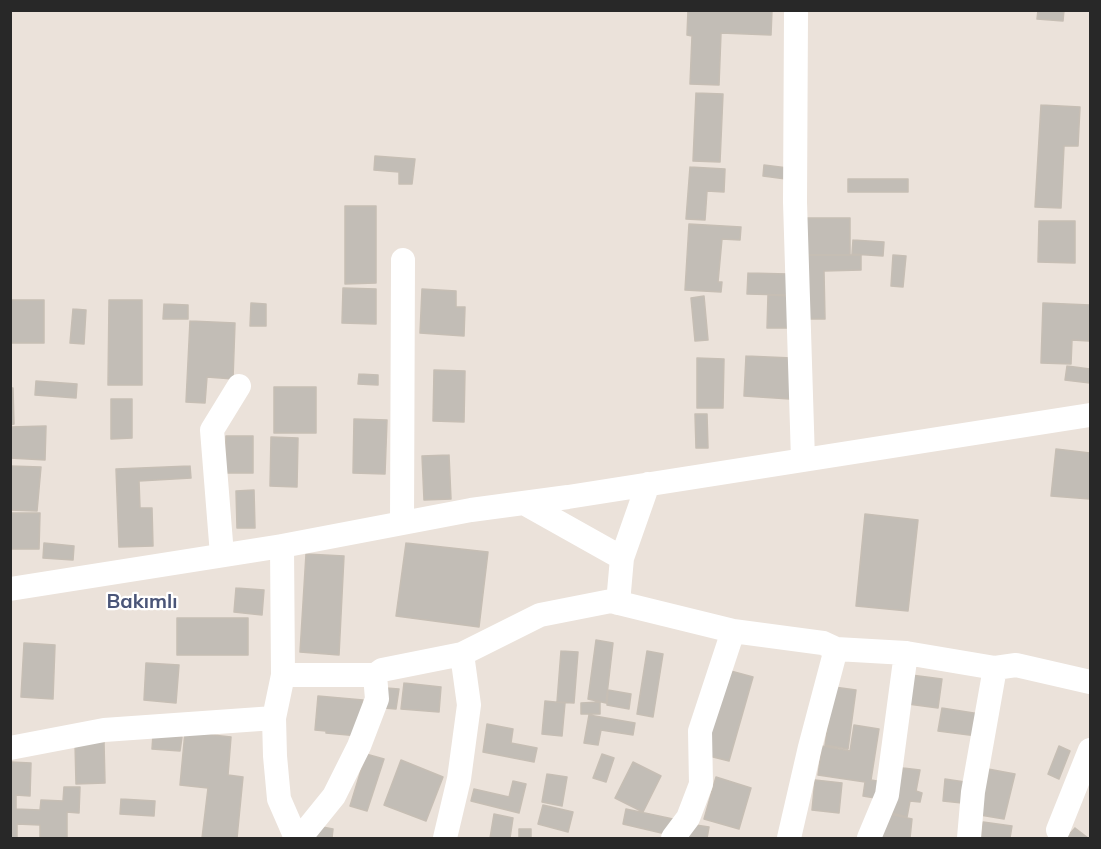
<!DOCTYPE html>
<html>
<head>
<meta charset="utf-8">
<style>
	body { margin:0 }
	#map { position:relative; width:1101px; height:849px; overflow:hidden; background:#ebe2da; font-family:Mulish,sans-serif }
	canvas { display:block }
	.frame { position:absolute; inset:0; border:12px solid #282828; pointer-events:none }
</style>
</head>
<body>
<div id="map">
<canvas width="1101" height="849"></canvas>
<div class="frame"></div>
</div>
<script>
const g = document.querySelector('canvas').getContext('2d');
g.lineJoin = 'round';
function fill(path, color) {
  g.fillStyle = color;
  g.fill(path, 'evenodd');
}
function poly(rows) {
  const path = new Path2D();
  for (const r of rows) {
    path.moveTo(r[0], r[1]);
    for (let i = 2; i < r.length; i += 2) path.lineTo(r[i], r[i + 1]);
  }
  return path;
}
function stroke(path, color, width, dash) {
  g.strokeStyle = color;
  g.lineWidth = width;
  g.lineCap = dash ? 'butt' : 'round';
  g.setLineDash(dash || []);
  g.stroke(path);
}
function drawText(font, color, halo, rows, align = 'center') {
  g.font = font + ' Mulish,sans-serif';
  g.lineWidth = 4.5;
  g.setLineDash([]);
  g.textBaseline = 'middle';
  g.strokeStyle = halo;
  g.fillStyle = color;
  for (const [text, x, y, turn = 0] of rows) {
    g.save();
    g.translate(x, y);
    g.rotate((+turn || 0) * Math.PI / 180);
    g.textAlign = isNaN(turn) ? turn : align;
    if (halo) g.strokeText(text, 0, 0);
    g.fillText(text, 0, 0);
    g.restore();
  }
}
const building = poly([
	[688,10,772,10,771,35,721,33,719,85,690,84,692,36,687,35,688,10],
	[1038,10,1064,10,1063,21,1037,19,1038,10],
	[696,93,723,94,720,162,693,161,696,93],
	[1041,105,1080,107,1078,146,1064,146,1061,208,1035,207,1041,105],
	[375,156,415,159,412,184,399,184,399,172,374,170,375,156],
	[764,165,788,168,786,179,763,176,764,165],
	[690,167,725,169,724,192,707,191,705,220,686,219,690,167],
	[848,179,908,179,908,192,848,192,848,179],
	[345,206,376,206,376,283,345,284,345,206],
	[805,218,850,218,850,255,806,255,805,218],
	[1039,221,1075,221,1075,263,1038,262,1039,221],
	[689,224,741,227,740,240,722,239,718,282,722,282,721,292,685,290,689,224],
	[853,240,884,242,883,256,852,254,853,240],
	[806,255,861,255,861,270,824,271,825,319,807,319,806,255],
	[893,255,906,256,903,287,891,286,893,255],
	[748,273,788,274,788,295,747,294,748,273],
	[343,288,376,289,376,324,342,323,343,288],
	[422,289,456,291,456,307,465,307,464,336,420,333,422,289],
	[768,295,789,296,789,328,767,328,768,295],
	[704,296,708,340,695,341,691,298,704,296],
	[10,300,44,300,44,343,10,343,10,300],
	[109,300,142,300,142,385,108,385,109,300],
	[251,303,266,304,266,326,250,326,251,303],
	[1043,303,1090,305,1089,341,1072,340,1071,364,1041,363,1043,303],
	[164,304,188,305,188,319,163,319,164,304],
	[73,309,86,310,84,344,70,343,73,309],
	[190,321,235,323,233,379,207,377,205,403,186,402,190,321],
	[746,356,792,358,790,399,744,396,746,356],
	[697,358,724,359,723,408,697,408,697,358],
	[1067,366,1090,369,1090,383,1065,380,1067,366],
	[434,370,465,371,464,422,433,421,434,370],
	[359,374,378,375,378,385,358,384,359,374],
	[36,381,77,384,76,398,35,395,36,381],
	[274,387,316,387,316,433,274,433,274,387],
	[10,388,13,388,14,424,10,425,10,388],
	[111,399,132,399,132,438,111,439,111,399],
	[695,414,707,414,708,448,696,448,695,414],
	[354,419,387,420,385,474,353,473,354,419],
	[46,426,45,460,10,458,10,427,46,426],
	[226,436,253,436,253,473,225,473,226,436],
	[271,437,298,438,297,487,270,486,271,437],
	[1056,449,1090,453,1090,499,1051,496,1056,449],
	[449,455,451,499,424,500,422,456,449,455],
	[10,466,41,467,37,511,10,510,10,466],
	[190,466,191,478,139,481,140,508,152,508,153,546,119,547,116,469,190,466],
	[254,490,255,528,237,528,236,491,254,490],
	[10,513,40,513,39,549,10,549,10,513],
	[865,514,918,520,908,611,856,606,865,514],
	[44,543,74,546,73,560,43,558,44,543],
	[406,543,488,552,479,627,396,616,406,543],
	[306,554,344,556,339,655,300,652,306,554],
	[236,588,264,590,262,615,234,612,236,588],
	[177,618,248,618,248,655,177,655,177,618],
	[596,640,613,643,606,703,588,699,596,640],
	[24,643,55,645,53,699,21,697,24,643],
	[561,651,578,652,574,703,557,702,561,651],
	[647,651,663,654,653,717,637,714,647,651],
	[146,663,179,665,176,703,144,700,146,663],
	[727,670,753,677,729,761,705,755,727,670],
	[911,675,942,679,938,708,908,704,911,675],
	[404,683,441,687,439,712,401,709,404,683],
	[834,687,856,690,848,749,825,745,834,687],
	[386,688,399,689,396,709,384,708,386,688],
	[608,690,631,694,629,709,607,705,608,690],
	[318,696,363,700,359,736,326,733,326,731,315,730,318,696],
	[545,701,565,703,562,736,542,734,545,701],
	[600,702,600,714,581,714,581,703,600,702],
	[942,708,980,714,977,736,938,731,942,708],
	[589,715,635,723,633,735,601,730,598,745,584,743,589,715],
	[487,724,513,729,511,743,537,748,534,762,483,752,487,724],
	[854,725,879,729,871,780,883,782,881,799,863,796,865,782,818,775,822,746,850,751,854,725],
	[185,732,231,737,228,775,243,777,237,838,202,838,208,788,180,785,185,732],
	[153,734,182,737,180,751,152,749,153,734],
	[104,742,105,783,76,784,75,743,104,742],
	[1059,746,1070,751,1059,779,1048,774,1059,746],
	[366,754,384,759,367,811,350,806,366,754],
	[602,754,614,758,606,782,593,778,602,754],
	[401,760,443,777,426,821,384,805,401,760],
	[10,762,31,763,30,796,16,795,16,809,40,810,41,800,63,801,64,787,80,787,79,813,67,812,67,838,40,838,40,825,17,824,17,838,10,838,10,762],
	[633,762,661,776,643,812,615,798,633,762],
	[903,768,920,770,916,791,922,793,920,802,910,801,907,817,892,813,903,768],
	[988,769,1015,774,1004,819,980,815,988,769],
	[547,774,567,777,562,806,542,802,547,774],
	[716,777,751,788,739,829,704,819,716,777],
	[945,779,965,782,962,803,943,801,945,779],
	[815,780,842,783,839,813,812,810,815,780],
	[513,781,526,784,519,813,471,801,474,789,509,797,513,781],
	[121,799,155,801,154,816,120,814,121,799],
	[543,805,573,812,568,832,538,824,543,805],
	[626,809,673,819,670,835,623,824,626,809],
	[885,813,912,819,910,838,875,838,885,813],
	[494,814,513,818,510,838,490,838,494,814],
	[983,822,1012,826,1010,838,981,838,983,822],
	[689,824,709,827,707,838,687,838,689,824],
	[317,826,333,829,332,838,315,838,317,826],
	[1075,828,1088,838,1066,838,1075,828],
	[519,829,531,829,531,838,519,838,519,829]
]);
fill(building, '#c2bdb6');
stroke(building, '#c6beb4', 1.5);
stroke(poly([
	[796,14,795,202,803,460],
	[524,503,622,558,618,603],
	[402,523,403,260],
	[282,546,283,675,274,718,275,756,279,799,296,838],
	[222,555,212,430,239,386],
	[622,558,648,484],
	[10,589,282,546,471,510,568,497,1090,415],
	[283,675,375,675,382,670,462,654,540,615,611,601,733,631,823,643,836,649,906,653,995,668,1016,665,1090,682],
	[10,748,104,730,274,718],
	[1058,830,1090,750],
	[300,838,334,796,359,746,377,699,375,675],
	[445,838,459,779,469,705,462,654],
	[673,838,688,818,701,784,700,731,733,631],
	[789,838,810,747,836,649],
	[869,838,887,795,906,653],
	[969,838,973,792,995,668]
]), '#fff', 24);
drawText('bold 20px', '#4a5578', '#fff', [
	["Bakımlı",142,602]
]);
</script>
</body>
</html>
